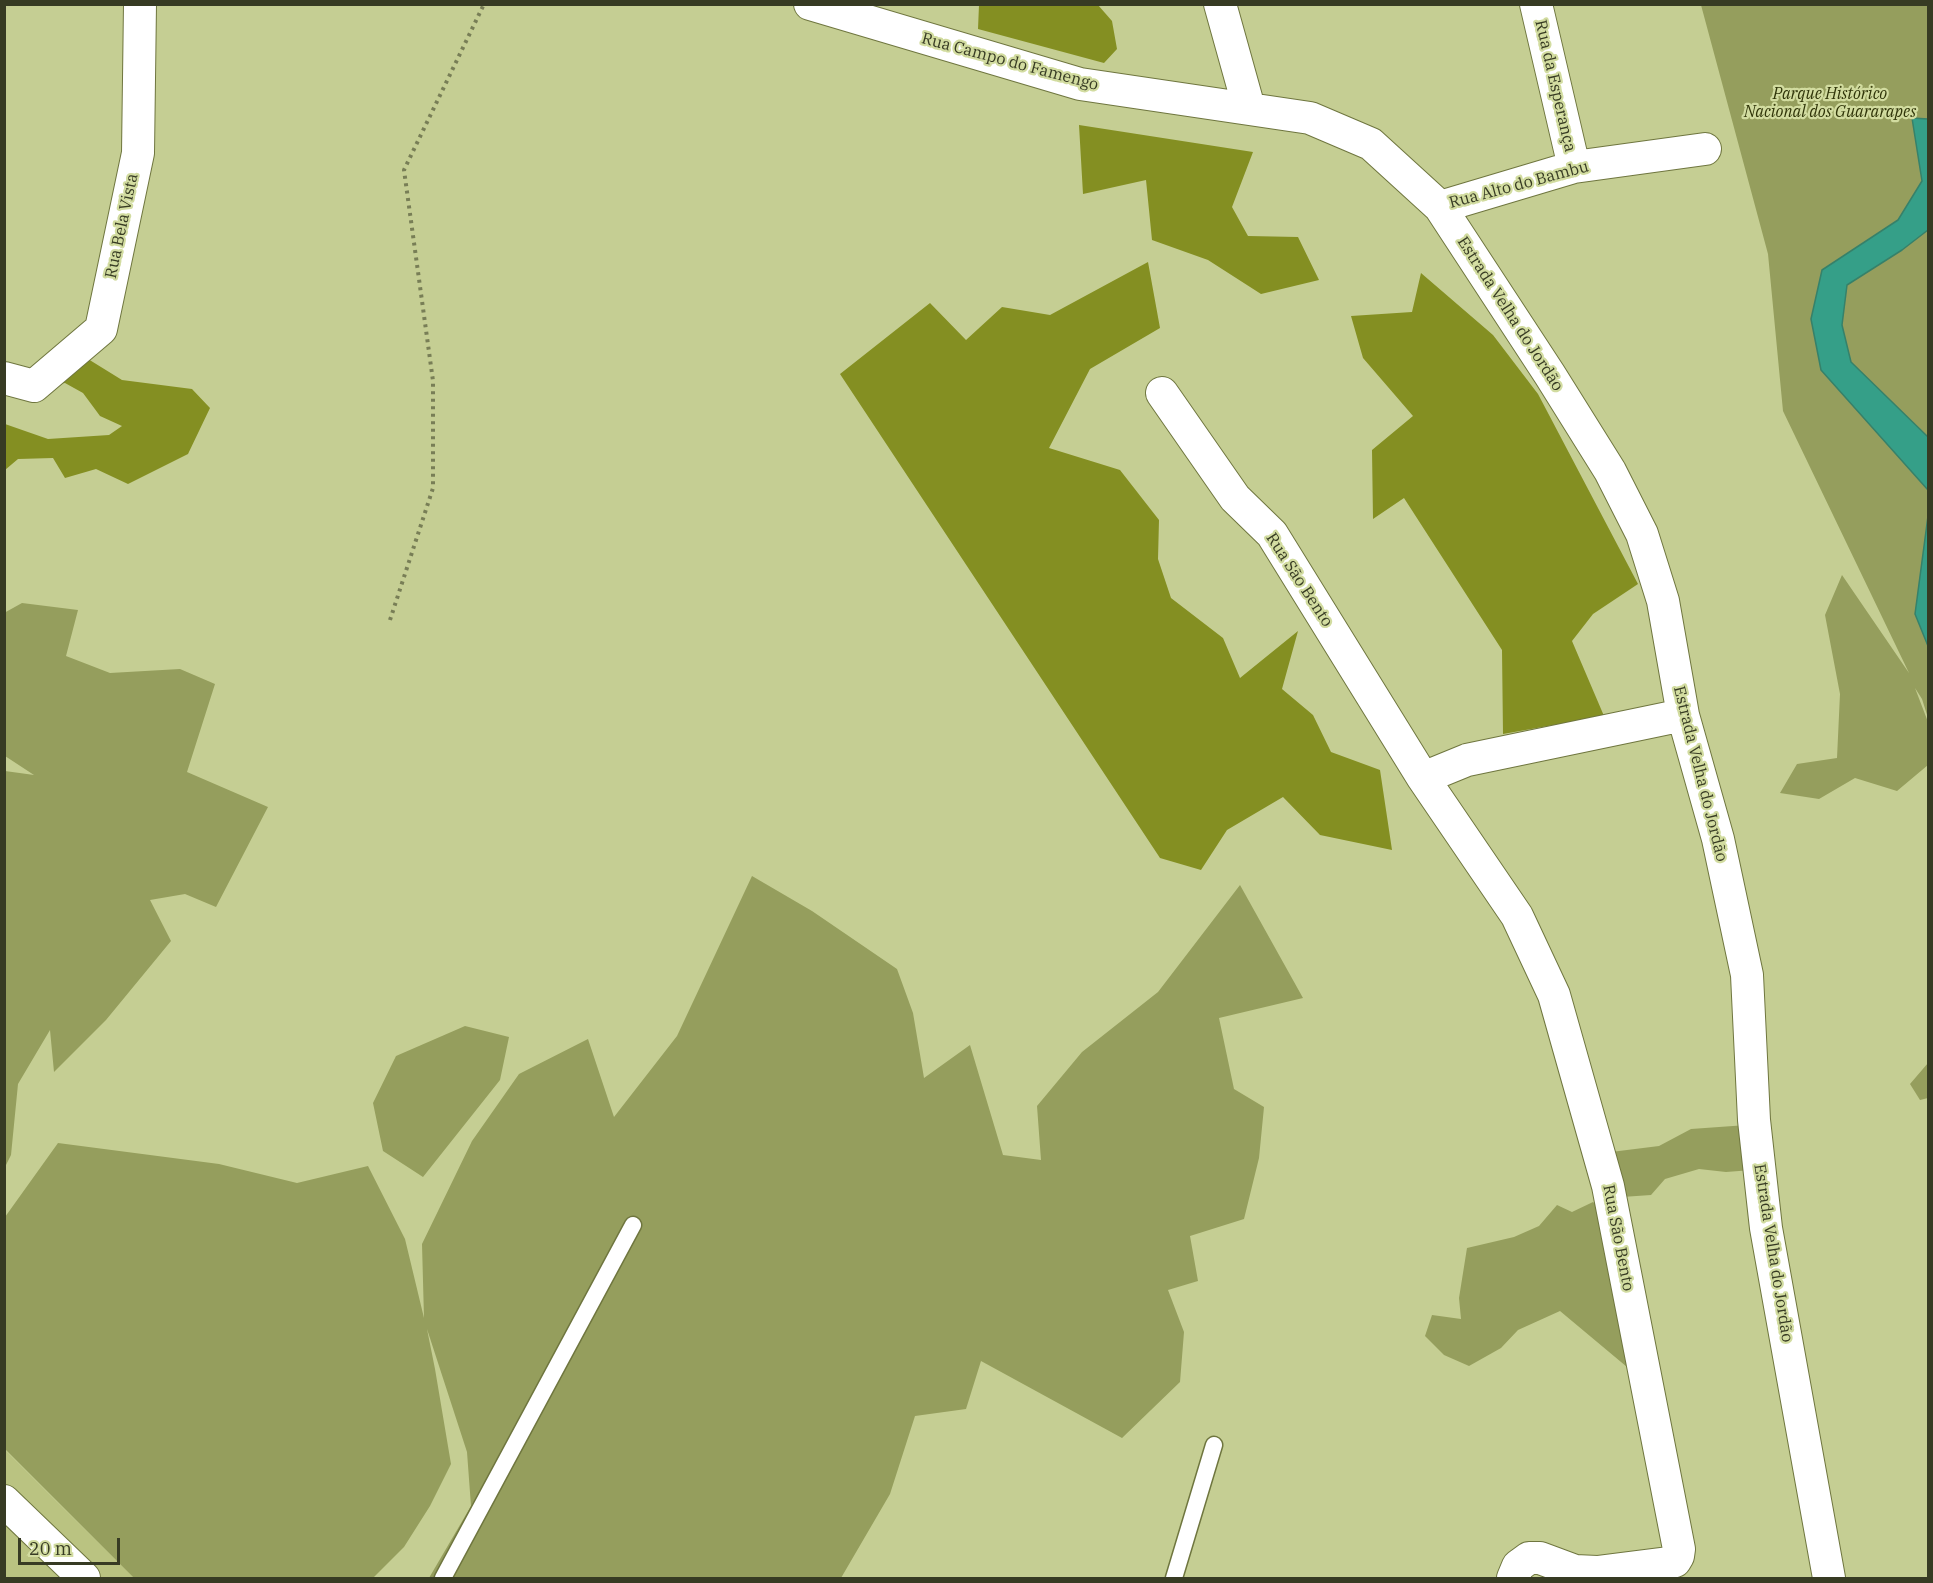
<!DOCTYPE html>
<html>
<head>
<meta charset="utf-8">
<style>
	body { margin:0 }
	#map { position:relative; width:1933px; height:1583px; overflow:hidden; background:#c5ce93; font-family:"IBM Plex Serif",serif }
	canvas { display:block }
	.frame { position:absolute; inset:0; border:6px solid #373b23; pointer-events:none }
	.scale { position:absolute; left:18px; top:1538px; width:102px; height:27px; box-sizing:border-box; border:3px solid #373b23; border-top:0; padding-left:8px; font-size:18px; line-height:21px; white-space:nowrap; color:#373b23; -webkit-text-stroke:4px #d2dca0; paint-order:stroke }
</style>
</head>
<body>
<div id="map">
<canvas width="1933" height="1583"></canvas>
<div class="frame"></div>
<div class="scale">20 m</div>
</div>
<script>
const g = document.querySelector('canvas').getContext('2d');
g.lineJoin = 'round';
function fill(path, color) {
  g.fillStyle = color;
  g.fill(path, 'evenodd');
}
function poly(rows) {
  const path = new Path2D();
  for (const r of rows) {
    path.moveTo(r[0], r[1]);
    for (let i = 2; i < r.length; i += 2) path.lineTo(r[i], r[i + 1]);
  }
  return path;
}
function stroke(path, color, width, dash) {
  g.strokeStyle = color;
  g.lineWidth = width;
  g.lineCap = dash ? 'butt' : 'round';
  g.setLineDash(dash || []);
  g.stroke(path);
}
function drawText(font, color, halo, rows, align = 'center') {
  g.font = font + ' "IBM Plex Serif",serif';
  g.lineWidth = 4.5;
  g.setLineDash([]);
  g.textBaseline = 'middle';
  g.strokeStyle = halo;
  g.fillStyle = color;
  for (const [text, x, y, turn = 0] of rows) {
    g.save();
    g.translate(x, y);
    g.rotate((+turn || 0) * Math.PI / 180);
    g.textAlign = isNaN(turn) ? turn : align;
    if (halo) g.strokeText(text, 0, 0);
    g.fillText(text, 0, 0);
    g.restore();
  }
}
fill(poly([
	[4,1449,57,1502,134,1578,5,1578]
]), '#bac381');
fill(poly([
	[1701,5,1928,5,1928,718,1922,699,1915,688,1928,722,1928,765,1897,791,1855,778,1819,799,1780,793,1797,764,1837,758,1840,694,1825,615,1842,575,1909,673,1783,411,1768,254],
	[22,603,78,610,66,656,110,673,180,669,215,684,187,772,268,807,216,907,185,894,150,900,171,941,106,1020,54,1072,50,1030,18,1084,11,1155,5,1167,5,771,34,775,5,756,4,613],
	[752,876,812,911,897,969,913,1013,924,1078,970,1045,1003,1155,1041,1160,1037,1106,1082,1052,1158,992,1240,885,1303,998,1219,1018,1234,1089,1264,1107,1259,1158,1244,1219,1190,1236,1198,1281,1168,1290,1184,1332,1180,1382,1122,1438,981,1361,966,1409,915,1416,890,1494,841,1578,429,1578,471,1506,467,1452,427,1329,435,1369,451,1464,430,1506,404,1547,373,1578,134,1578,5,1449,5,1217,58,1143,219,1164,297,1183,368,1166,405,1239,424,1318,422,1244,472,1141,519,1074,588,1039,614,1117,677,1036],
	[465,1026,509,1037,500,1080,423,1177,383,1151,373,1103,396,1056],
	[1928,1063,1928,1098,1920,1100,1910,1084],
	[1747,1125,1752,1170,1726,1172,1699,1169,1665,1179,1651,1195,1622,1197,1611,1152,1659,1146,1691,1129],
	[1593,1202,1604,1212,1635,1356,1627,1367,1560,1311,1518,1330,1501,1348,1469,1366,1444,1355,1425,1336,1432,1315,1461,1319,1459,1298,1467,1248,1514,1237,1539,1226,1557,1205,1572,1212]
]), '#959e5d');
fill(poly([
	[979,5,1098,5,1112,21,1117,49,1104,63,978,29],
	[1079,125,1253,152,1232,207,1248,236,1298,237,1319,280,1261,294,1208,260,1152,240,1146,180,1083,194],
	[1148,262,1160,328,1090,369,1049,448,1120,470,1159,520,1158,559,1171,598,1223,638,1240,678,1298,631,1282,689,1313,715,1331,752,1380,770,1392,850,1320,835,1283,797,1227,830,1201,870,1160,858,840,374,930,303,966,340,1002,307,1050,315],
	[1421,273,1493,335,1538,394,1638,584,1593,614,1572,641,1604,716,1503,734,1502,650,1404,498,1373,519,1372,450,1413,416,1363,358,1351,316,1412,312],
	[67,346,122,380,192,389,210,408,188,454,128,484,96,469,65,478,53,458,18,459,5,470,5,424,48,439,109,435,122,426,100,416,83,393,65,383,49,385]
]), '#848f22');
const water = poly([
	[1912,118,1928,119,1928,230,1902,250,1847,285,1842,325,1851,362,1928,437,1928,490,1821,370,1811,319,1822,270,1898,220,1922,181,1912,118],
	[1928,516,1928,646,1915,614,1928,516]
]);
fill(water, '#359f88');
stroke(water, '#36816a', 1.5);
const service = poly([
	[443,1578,633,1225],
	[1174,1578,1214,1445]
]);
const minor = poly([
	[810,4,1080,84,1310,118,1371,144,1440,207,1550,375,1610,471,1642,534,1663,601,1683,715,1718,839,1747,975,1754,1120,1766,1228,1829,1578],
	[1220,4,1249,108],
	[1536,4,1574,167],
	[1440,207,1574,167,1705,149],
	[4,378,34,386,101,329,138,153,140,4],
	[1162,393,1235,498,1272,534,1423,778,1467,760,1683,715],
	[1423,778,1517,916,1554,995,1608,1186,1679,1549,1678,1556,1675,1561,1668,1563,1597,1572,1575,1571,1540,1558,1529,1558,1518,1566,1513,1578],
	[4,1501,84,1578]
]);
stroke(service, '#6f763f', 19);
stroke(minor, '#6f763f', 34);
stroke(poly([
	[390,620,433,488,433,381,404,170,484,4]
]), '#787e56', 4, [3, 4.5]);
stroke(service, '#fff', 16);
stroke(minor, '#fff', 32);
drawText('16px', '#373b23', '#d2dca0', [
	["Rua Campo do Famengo",1010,62,15],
	["Rua da Esperança",1555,86,77],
	["Rua Alto do Bambu",1519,185,-15],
	["Rua Bela Vista",122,226,-78],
	["Estrada Velha do Jordão",1510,314,57],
	["Rua São Bento",1299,580,57],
	["Estrada Velha do Jordão",1700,774,76],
	["Rua São Bento",1618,1238,79],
	["Estrada Velha do Jordão",1773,1253,81]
]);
drawText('italic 16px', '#303509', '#d2dca0', [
	["Parque Histórico",1830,94],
	["Nacional dos Guararapes",1830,112]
]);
</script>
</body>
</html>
